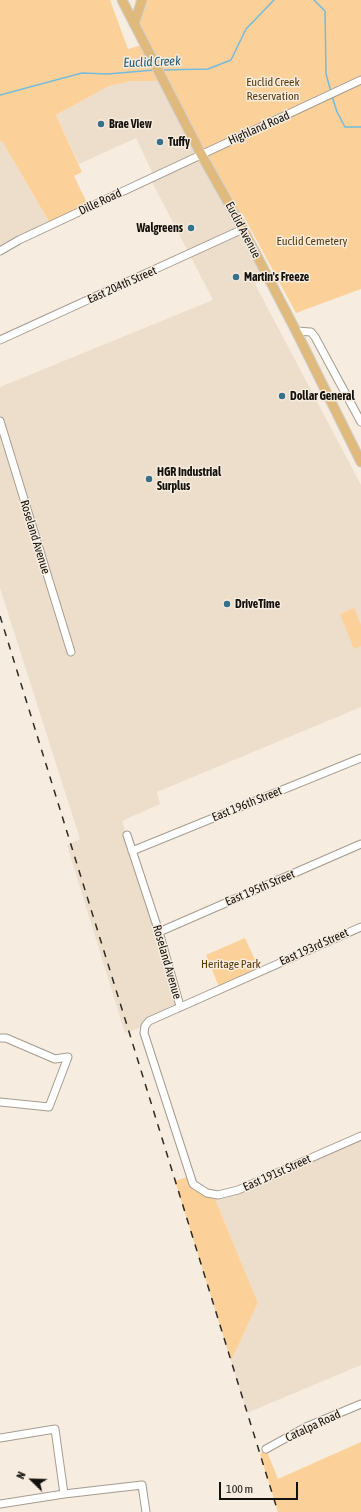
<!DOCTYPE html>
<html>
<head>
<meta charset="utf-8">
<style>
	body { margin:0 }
	#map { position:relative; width:361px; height:1512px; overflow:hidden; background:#f6ecdf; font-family:"Asap Condensed",sans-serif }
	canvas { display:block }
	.north { position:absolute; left:12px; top:1460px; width:40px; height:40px; -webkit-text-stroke:3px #f6ecdf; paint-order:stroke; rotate:293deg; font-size:11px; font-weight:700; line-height:16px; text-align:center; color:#14110c }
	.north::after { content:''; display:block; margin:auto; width:14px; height:18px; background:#14110c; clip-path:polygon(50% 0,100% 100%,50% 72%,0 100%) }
	.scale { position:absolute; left:219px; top:1482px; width:79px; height:18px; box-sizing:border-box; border:2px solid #14110c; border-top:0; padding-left:5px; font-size:12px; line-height:14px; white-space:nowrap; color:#14110c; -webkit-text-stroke:3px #f6ecdf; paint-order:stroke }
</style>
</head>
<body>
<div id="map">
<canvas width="361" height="1512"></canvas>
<div class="north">N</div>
<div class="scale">100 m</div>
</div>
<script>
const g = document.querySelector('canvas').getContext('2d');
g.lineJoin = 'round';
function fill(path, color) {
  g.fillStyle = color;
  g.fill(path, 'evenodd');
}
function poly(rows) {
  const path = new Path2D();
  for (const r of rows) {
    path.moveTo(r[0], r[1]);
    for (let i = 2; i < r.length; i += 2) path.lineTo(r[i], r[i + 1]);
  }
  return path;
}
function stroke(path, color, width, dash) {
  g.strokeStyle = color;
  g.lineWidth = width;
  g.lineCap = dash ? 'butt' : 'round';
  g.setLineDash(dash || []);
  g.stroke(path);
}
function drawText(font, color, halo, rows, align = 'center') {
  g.font = font + ' "Asap Condensed",sans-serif';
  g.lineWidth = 3;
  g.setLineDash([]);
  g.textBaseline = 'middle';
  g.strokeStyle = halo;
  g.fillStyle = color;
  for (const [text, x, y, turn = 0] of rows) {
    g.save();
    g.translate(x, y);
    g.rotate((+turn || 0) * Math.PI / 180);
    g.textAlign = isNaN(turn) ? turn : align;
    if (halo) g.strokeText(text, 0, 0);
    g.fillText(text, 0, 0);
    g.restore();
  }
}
fill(poly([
	[132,81,165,81,268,278,255,284,361,485,361,707,157,792,160,804,122,821,132,851,180,1006,145,1026,125,1033,67,845,80,839,0,588,0,387,213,300,150,178,154,176,136,138,79,164,56,115,109,86],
	[0,141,2,141,51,225,0,251],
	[361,1136,361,1365,247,1413,231,1361,258,1303,213,1194,218,1195]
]), '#eddecb');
fill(poly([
	[0,0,110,0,128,49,145,44,134,24,139,9,135,0,361,0,361,289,296,313,242,213,235,215,165,81,132,81,109,86,56,115,82,172,74,176,89,207,51,225,2,141,0,141],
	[354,608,361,625,361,646,354,649,340,614],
	[245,938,260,971,220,989,206,955],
	[190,1176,193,1184,213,1194,258,1303,231,1361,175,1181],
	[361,1442,361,1512,278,1512,260,1454,266,1449,278,1479]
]), '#fcd199');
stroke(poly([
	[314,0,325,11,326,74,331,92],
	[161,70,208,69,231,60,246,29,274,0],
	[0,95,82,73,108,74,154,70],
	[332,96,337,112,345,127,361,127]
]), '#73bcdd', 1.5);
const minor = poly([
	[0,251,19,240,361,80],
	[296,331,311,332,315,337,361,422],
	[0,340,243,229],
	[0,421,71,652],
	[127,835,159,932,180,1006],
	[132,851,361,758],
	[361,927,149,1021,145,1026,144,1033,193,1184,207,1193,218,1195,238,1190,361,1136],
	[159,932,361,844],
	[0,1038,6,1038,55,1059,68,1057,49,1107,0,1102],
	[0,1438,55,1429,64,1494],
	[266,1449,306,1427,361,1404],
	[0,1504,64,1494,142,1485,146,1512]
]);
const major = poly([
	[122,0,201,154,243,229,296,331,361,462],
	[134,24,142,0]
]);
stroke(minor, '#a59c90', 9);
stroke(major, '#d0cfce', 11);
stroke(minor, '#fff', 7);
stroke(major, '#e0ba7c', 9);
stroke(poly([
	[0,616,278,1512]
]), '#2e2a24', 1.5, [7, 7]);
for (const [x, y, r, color] of [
	[101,124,4,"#367089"],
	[160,142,4,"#367089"],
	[191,228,4,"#367089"],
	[236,277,4,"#367089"],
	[282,396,4,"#367089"],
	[149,479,4,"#367089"],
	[227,604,4,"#367089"]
]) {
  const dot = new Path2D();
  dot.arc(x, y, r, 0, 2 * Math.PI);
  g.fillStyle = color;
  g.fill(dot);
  stroke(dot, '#f6ecdf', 1.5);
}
drawText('12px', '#563a0d', '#f6ecdf', [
	["Euclid Creek",273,82],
	["Reservation",273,96],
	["Euclid Cemetery",312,241],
	["Heritage Park",231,964]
]);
drawText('bold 12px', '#14110c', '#f6ecdf', [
	["Brae View",109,124],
	["Tuffy",168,142],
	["Walgreens",183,228,"right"],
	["Martin's Freeze",244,277],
	["Dollar General",290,396],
	["HGR Industrial",157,472],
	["Surplus",157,486],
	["DriveTime",235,604]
], 'left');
drawText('12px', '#14110c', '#f6ecdf', [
	["Highland Road",259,128,-24],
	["Dille Road",100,202,-25],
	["Euclid Avenue",243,230,62],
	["East 204th Street",122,285,-24],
	["Roseland Avenue",35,537,73],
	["East 196th Street",247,804,-22],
	["East 195th Street",260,888,-23],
	["East 193rd Street",314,947,-24],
	["Roseland Avenue",167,962,74],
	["East 191st Street",277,1173,-24],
	["Catalpa Road",313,1426,-25]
]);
drawText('italic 13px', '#225b73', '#f6ecdf', [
	["Euclid Creek",152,62,-2]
]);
</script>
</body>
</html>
